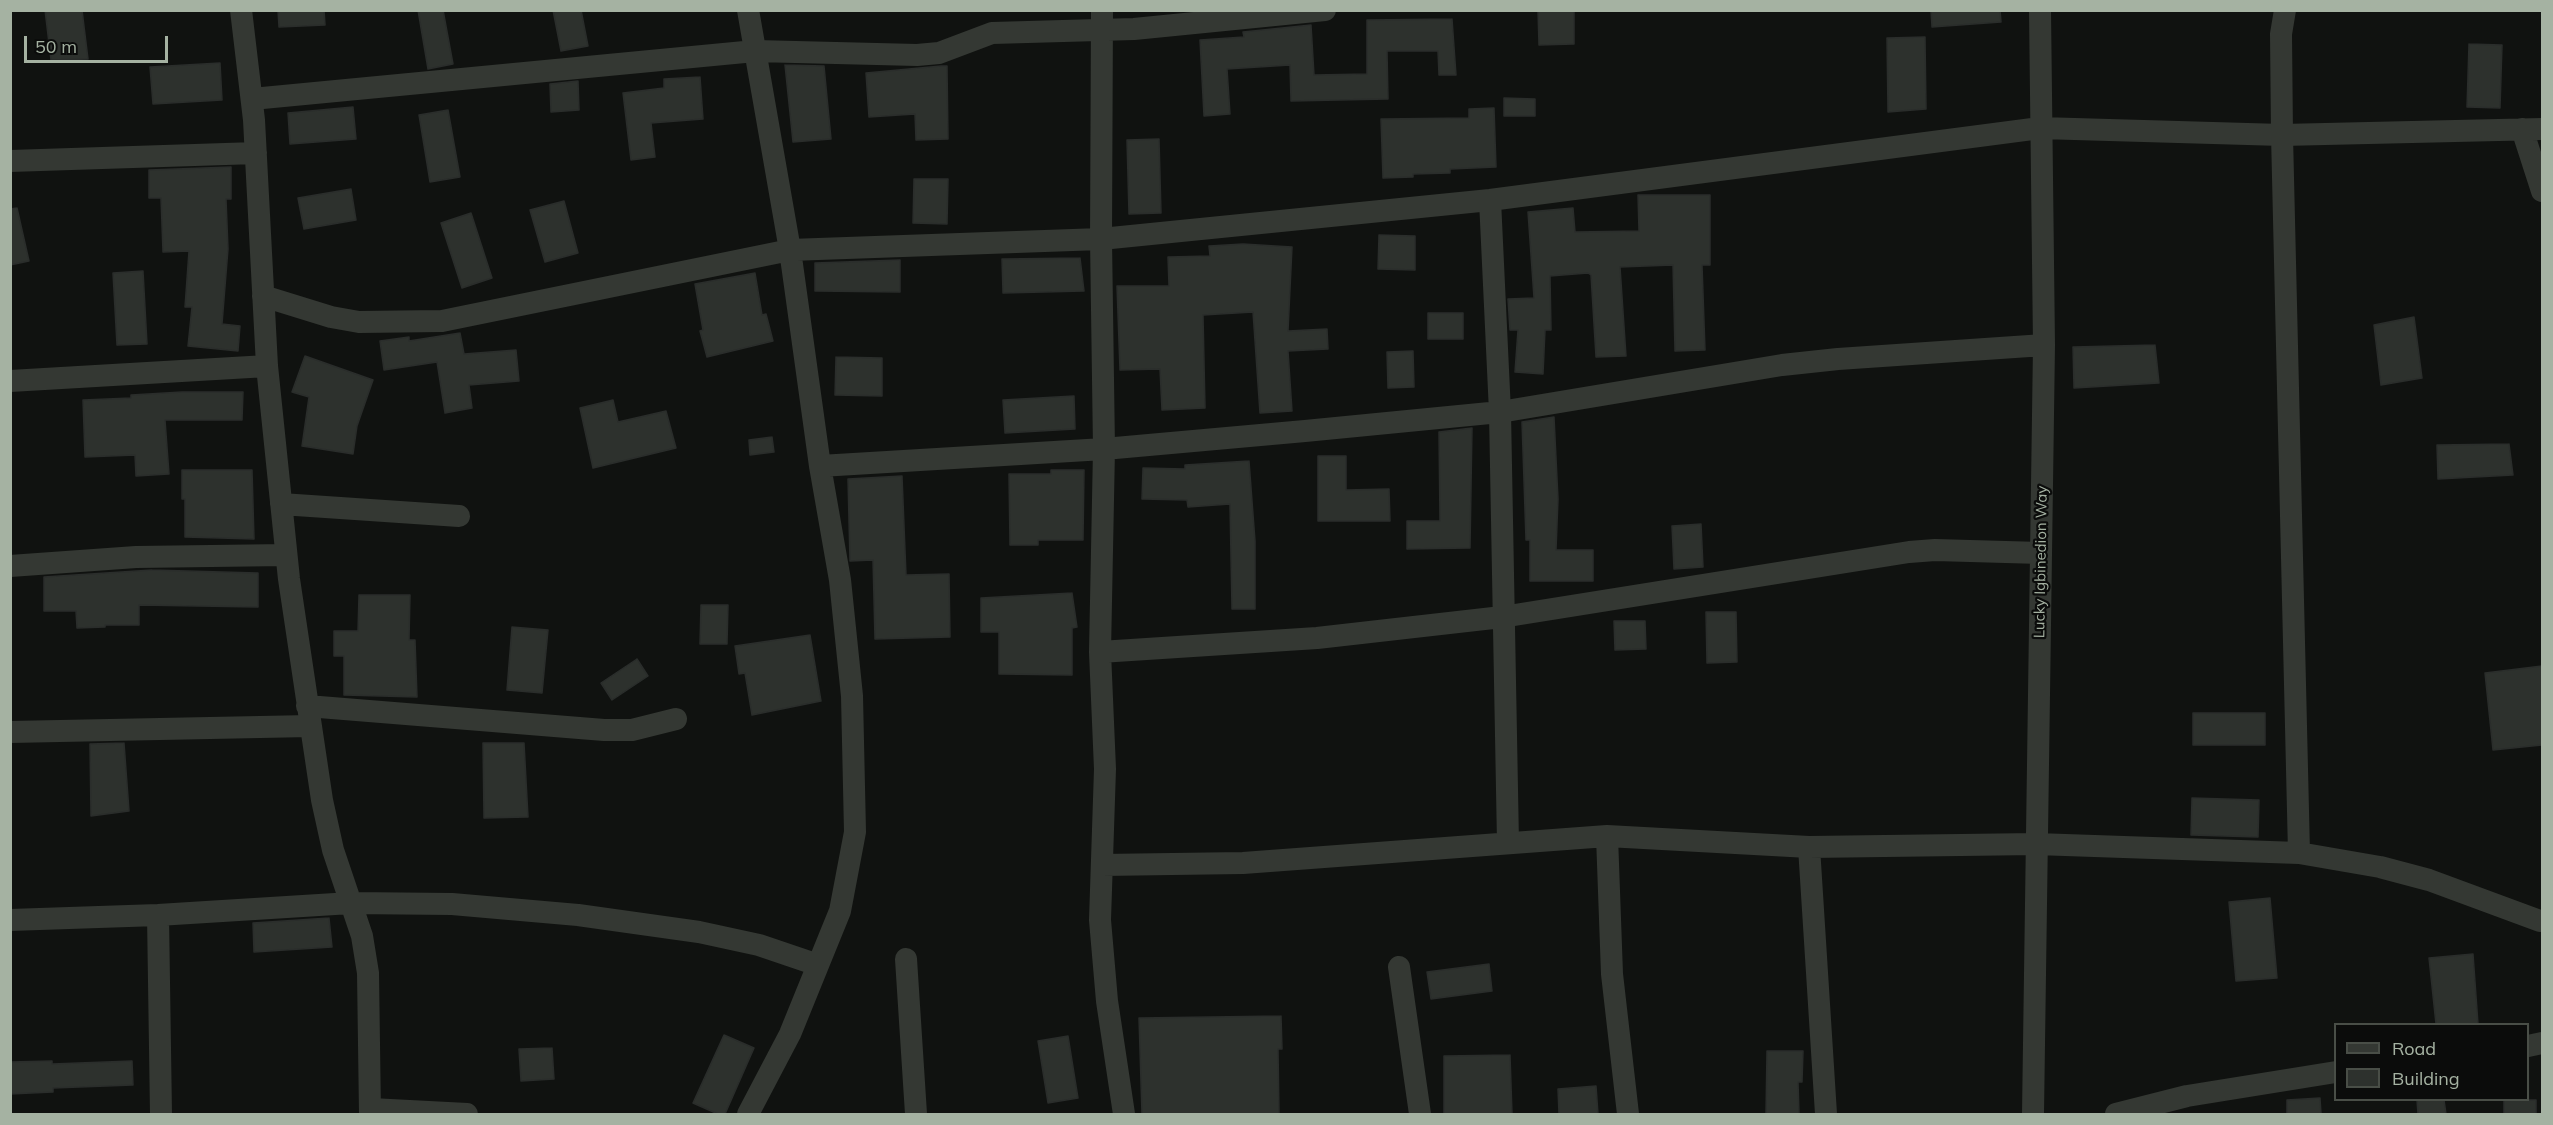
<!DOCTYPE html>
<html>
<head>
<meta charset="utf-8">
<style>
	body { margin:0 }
	#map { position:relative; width:2553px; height:1125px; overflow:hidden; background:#101210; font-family:Mulish,sans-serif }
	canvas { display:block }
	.frame { position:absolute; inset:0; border:12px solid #a5b2a2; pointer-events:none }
	.legend { position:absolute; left:2334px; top:1023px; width:195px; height:78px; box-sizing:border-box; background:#0b0c0b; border:2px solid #494e47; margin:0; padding:8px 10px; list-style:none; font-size:18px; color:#a5b2a2 }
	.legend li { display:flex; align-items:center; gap:12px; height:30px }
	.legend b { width:30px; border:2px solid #494e47 }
	.scale { position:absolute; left:24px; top:36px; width:144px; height:27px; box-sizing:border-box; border:3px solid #a5b2a2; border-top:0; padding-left:8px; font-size:18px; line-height:21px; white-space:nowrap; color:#a5b2a2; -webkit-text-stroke:4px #0b0c0b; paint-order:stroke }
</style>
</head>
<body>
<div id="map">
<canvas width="2553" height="1125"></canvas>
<div class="frame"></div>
<ul class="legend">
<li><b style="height:8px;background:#343833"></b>Road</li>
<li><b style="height:16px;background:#2d312d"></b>Building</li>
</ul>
<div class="scale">50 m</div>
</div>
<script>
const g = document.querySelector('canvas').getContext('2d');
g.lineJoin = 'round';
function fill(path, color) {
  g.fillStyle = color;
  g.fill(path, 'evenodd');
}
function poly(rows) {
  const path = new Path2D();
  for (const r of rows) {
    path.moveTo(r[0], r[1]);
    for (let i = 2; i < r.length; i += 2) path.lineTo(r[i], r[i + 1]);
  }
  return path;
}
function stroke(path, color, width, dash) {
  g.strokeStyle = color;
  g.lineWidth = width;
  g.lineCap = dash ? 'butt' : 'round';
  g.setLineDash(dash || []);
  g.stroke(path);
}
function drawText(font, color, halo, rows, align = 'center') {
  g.font = font + ' Mulish,sans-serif';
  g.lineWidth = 4.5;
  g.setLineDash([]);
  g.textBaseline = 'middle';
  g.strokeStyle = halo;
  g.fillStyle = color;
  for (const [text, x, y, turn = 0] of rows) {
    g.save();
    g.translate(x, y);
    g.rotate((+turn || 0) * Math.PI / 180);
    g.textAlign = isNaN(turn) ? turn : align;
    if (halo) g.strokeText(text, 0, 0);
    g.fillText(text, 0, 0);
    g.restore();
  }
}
const building = poly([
	[45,10,82,10,88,59,51,60,45,10],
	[278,10,324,10,325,25,279,27,278,10],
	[418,10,443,10,453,64,428,69,418,10],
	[553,10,581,10,588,46,561,51,553,10],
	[1538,10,1574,10,1574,44,1539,45,1538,10],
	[1931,10,2000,10,2001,22,1932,27,1931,10],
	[1452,19,1456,75,1439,75,1438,51,1387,51,1388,99,1291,101,1290,65,1227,69,1230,114,1204,116,1200,40,1244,37,1243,32,1311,25,1314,75,1367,74,1367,20,1452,19],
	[1925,37,1926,109,1888,112,1887,38,1925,37],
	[2469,44,2502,45,2500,108,2467,107,2469,44],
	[220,63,222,100,153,104,150,67,220,63],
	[785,65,824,66,831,139,793,142,785,65],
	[941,66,947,66,948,139,916,140,915,114,869,117,866,73,941,66],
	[700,77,703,119,651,123,655,157,631,160,623,93,664,88,664,79,700,77],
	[578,81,579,110,551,112,550,84,578,81],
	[1504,98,1535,99,1535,116,1504,116,1504,98],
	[353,107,356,139,290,144,288,113,353,107],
	[1494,108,1496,167,1450,169,1450,173,1413,174,1413,177,1383,178,1381,119,1469,118,1469,109,1494,108],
	[448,110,460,177,430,182,419,115,448,110],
	[1159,139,1161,213,1129,214,1127,140,1159,139],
	[231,167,231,199,226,199,228,249,222,324,240,326,238,351,188,346,192,307,185,307,189,251,163,252,161,198,149,198,149,170,231,167],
	[914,179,948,179,947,224,913,223,914,179],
	[351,189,356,220,304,229,298,198,351,189],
	[1638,195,1710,195,1710,265,1702,265,1705,350,1675,351,1673,265,1620,267,1626,356,1596,357,1591,275,1588,273,1550,276,1551,330,1545,330,1543,374,1515,372,1518,330,1510,330,1508,299,1534,298,1528,212,1573,208,1575,232,1639,231,1638,195],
	[564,201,578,253,545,262,530,210,564,201],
	[17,208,29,261,10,265,10,209,17,208],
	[471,213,492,278,462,288,441,223,471,213],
	[1379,235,1415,236,1415,270,1378,269,1379,235],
	[1243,244,1292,247,1288,331,1327,329,1328,349,1288,351,1292,411,1260,413,1253,312,1203,315,1205,408,1162,410,1160,369,1120,370,1117,286,1169,286,1168,257,1210,256,1209,246,1243,244],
	[1080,258,1084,291,1003,293,1002,259,1080,258],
	[900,260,900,292,815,291,815,263,900,260],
	[143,271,147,344,117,345,113,273,143,271],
	[755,273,762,315,766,314,773,341,707,357,700,331,703,330,695,284,755,273],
	[1428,313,1463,313,1463,339,1428,339,1428,313],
	[2414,317,2422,378,2381,385,2374,325,2414,317],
	[460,333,464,354,516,350,519,381,469,385,472,408,445,413,437,362,384,370,380,341,409,337,409,341,460,333],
	[2155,345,2159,383,2074,388,2073,347,2155,345],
	[1413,351,1414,387,1388,388,1387,352,1413,351],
	[305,356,373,380,357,426,353,454,302,446,309,397,292,392,305,356],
	[836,357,882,358,882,396,835,395,836,357],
	[182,392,243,392,242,420,165,420,169,474,136,476,135,455,85,457,83,400,131,398,131,395,182,392],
	[1074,396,1075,429,1005,433,1003,400,1074,396],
	[613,400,618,422,666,411,676,448,593,468,580,408,613,400],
	[1554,417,1558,499,1556,550,1593,550,1593,581,1530,581,1530,540,1526,540,1522,422,1554,417],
	[1472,428,1470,548,1407,549,1407,521,1440,521,1439,432,1472,428],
	[772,437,774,452,750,455,749,440,772,437],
	[2509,444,2513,475,2438,479,2437,445,2509,444],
	[1318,456,1346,456,1346,490,1389,489,1390,521,1318,521,1318,456],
	[1249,461,1255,541,1255,609,1232,609,1230,504,1188,507,1187,500,1142,499,1143,468,1185,469,1185,465,1249,461],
	[182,470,252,470,254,539,185,537,185,499,182,499,182,470],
	[1051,470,1084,470,1083,540,1038,540,1038,545,1010,545,1009,474,1051,474,1051,470],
	[902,476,906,575,949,574,950,637,875,639,873,560,850,561,848,479,902,476],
	[1701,524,1703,567,1674,569,1672,526,1701,524],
	[152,570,258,573,258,607,139,605,139,625,105,625,105,627,77,628,76,611,44,611,44,577,152,570],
	[1072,593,1077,627,1072,628,1072,675,999,674,999,632,981,632,981,598,1072,593],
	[359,595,410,595,409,640,415,640,417,697,344,695,344,656,334,656,334,631,358,631,359,595],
	[701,605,728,605,727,644,700,644,701,605],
	[1706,612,1736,612,1737,662,1707,663,1706,612],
	[1614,621,1645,621,1646,649,1615,650,1614,621],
	[512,627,548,630,542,693,507,690,512,627],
	[810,635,821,701,752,715,745,673,739,674,735,646,810,635],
	[637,659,648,676,612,700,601,683,637,659],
	[2542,666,2542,745,2493,750,2485,673,2542,666],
	[2193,713,2265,713,2265,745,2193,745,2193,713],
	[124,743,129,811,91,816,90,744,124,743],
	[483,743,524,743,528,817,484,818,483,743],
	[2192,798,2259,800,2258,837,2191,835,2192,798],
	[2270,898,2277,978,2236,981,2229,902,2270,898],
	[329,918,332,947,254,952,253,923,329,918],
	[2473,954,2478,1024,2436,1024,2429,958,2473,954],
	[1489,964,1492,991,1431,999,1427,972,1489,964],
	[1281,1016,1282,1049,1278,1049,1279,1114,1142,1114,1139,1018,1281,1016],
	[724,1035,754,1048,725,1114,718,1114,693,1103,724,1035],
	[1068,1036,1078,1098,1048,1103,1038,1041,1068,1036],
	[552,1048,554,1079,521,1081,519,1049,552,1048],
	[1767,1051,1803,1051,1802,1082,1798,1082,1799,1114,1766,1114,1767,1051],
	[1510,1055,1512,1114,1444,1114,1444,1056,1510,1055],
	[52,1061,52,1064,132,1061,133,1085,53,1088,53,1092,10,1094,10,1062,52,1061],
	[1596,1086,1598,1114,1559,1114,1558,1089,1596,1086],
	[2320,1098,2321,1114,2287,1114,2287,1100,2320,1098],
	[2417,1100,2444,1100,2446,1114,2418,1114,2417,1100],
	[2504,1100,2536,1100,2536,1114,2504,1114,2504,1100]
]);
fill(building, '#2d312d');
stroke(building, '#2a2d2b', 1.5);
stroke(poly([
	[241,10,254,120,267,366,289,579,322,800,333,850,362,936,368,973,370,1114],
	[1102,10,1101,239,1104,449,1100,652,1105,769,1100,920,1107,1001,1124,1114],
	[2285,10,2281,34,2282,135,2299,853],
	[252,99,755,51,917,55,939,53,992,33,1134,29,1325,10],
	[2522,129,2542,191],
	[10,161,256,153],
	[1490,200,1500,412,1508,843],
	[263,296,331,317,359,322,442,321,790,250,1101,239,1490,200,2040,128,2282,135,2542,129],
	[10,381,267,366],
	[820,466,1104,449,1305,431,1500,412,1782,365,1838,359,2044,345],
	[281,504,459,516],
	[10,566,136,557,286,555],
	[1100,652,1317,638,1502,617,1909,552,1935,550,2041,553],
	[307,706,604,730,632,730,676,719],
	[10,732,310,726],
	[1607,836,1612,974,1628,1114],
	[1809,847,1826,1114],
	[1102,865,1243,863,1607,836,1809,847,2036,844,2299,853,2380,867,2429,880,2540,921],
	[158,915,161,1114],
	[10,920,158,915,351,903,452,904,578,915,699,932,759,945,818,965],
	[906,959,916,1114],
	[1399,967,1420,1114],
	[2528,1046,2542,1043],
	[371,1109,467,1114],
	[748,1114,790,1034,840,911,855,832,852,696,840,580,820,466,790,250,748,10],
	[2033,1114,2044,345,2040,10],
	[2116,1114,2187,1096,2336,1072]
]), '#343833', 22);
drawText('15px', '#a5b2a2', '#0b0c0b', [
	["Lucky Igbinedion Way",2041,562,-89]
]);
</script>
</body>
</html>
